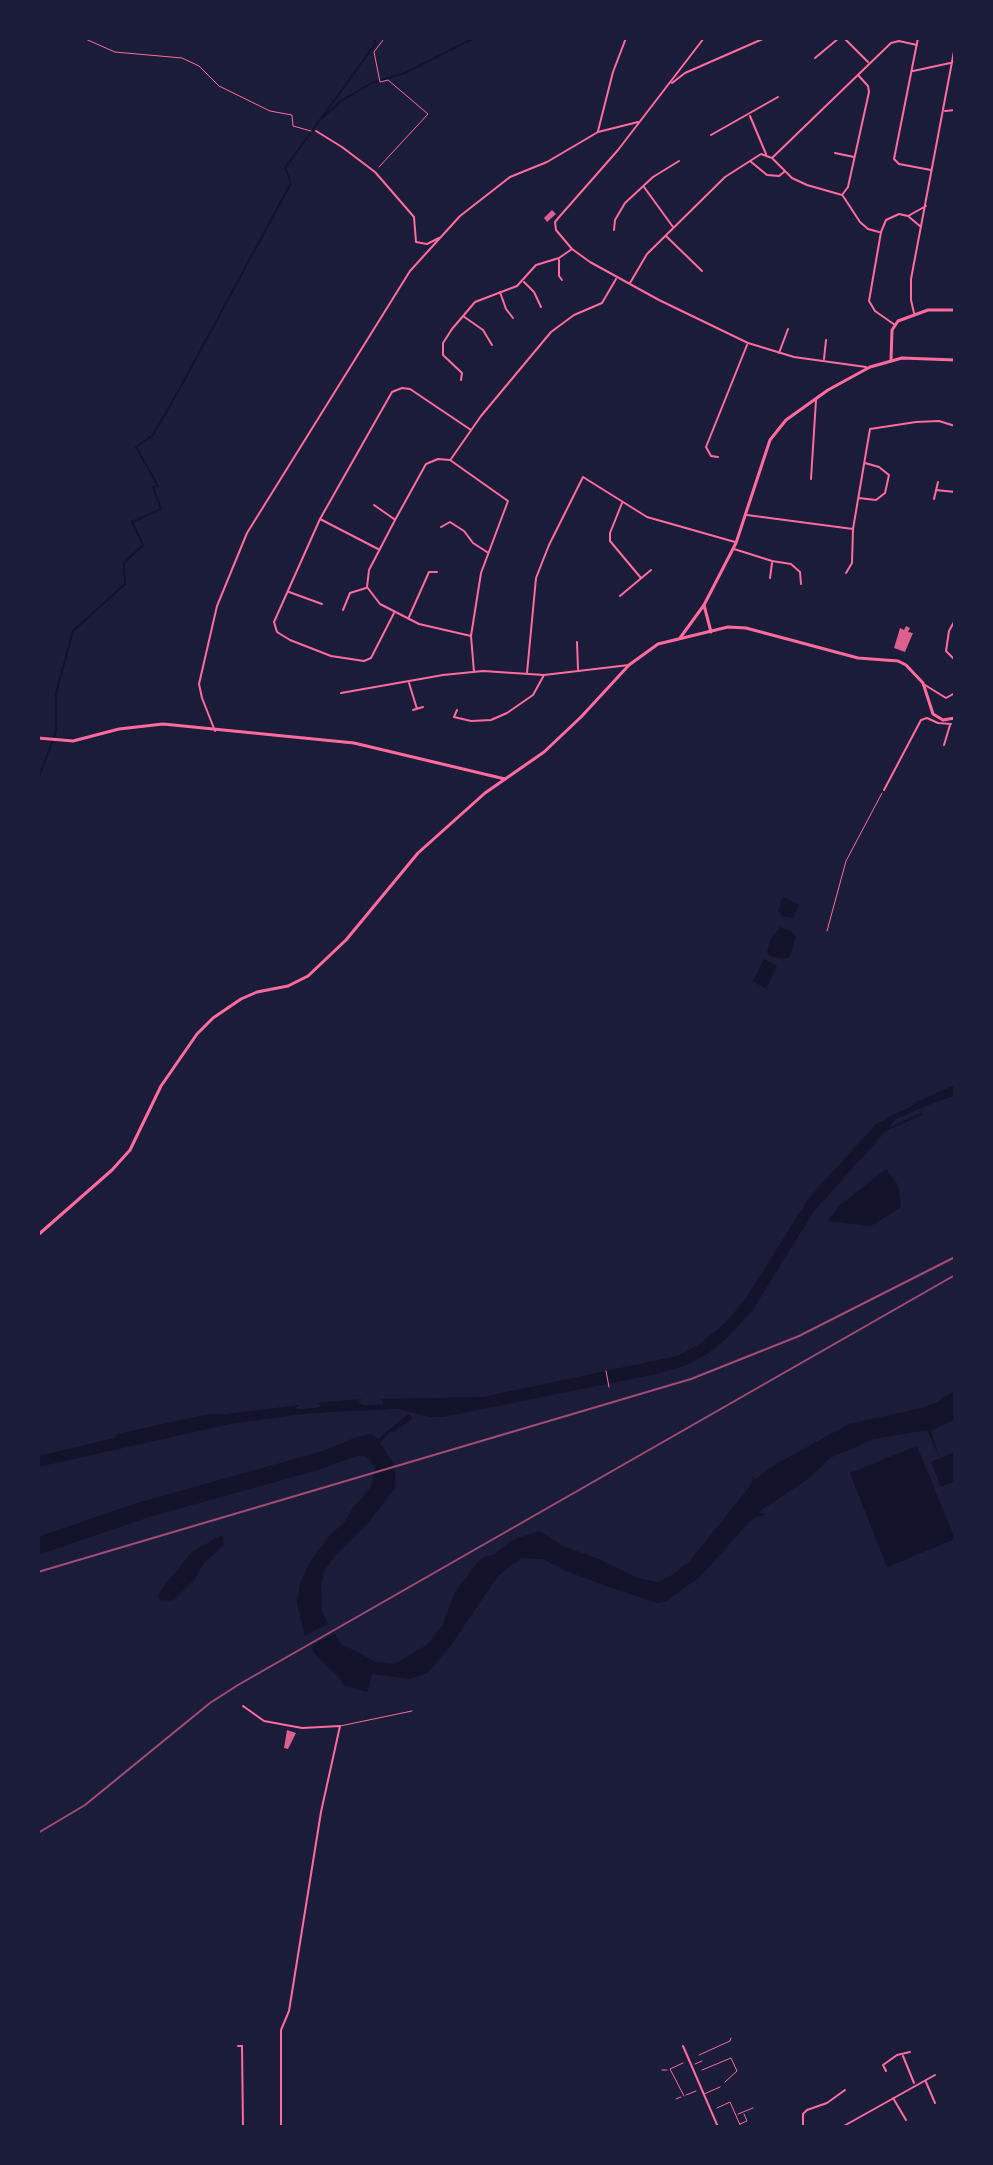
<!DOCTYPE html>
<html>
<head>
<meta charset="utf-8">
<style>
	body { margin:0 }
	#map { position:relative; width:993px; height:2165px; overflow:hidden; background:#1b1b3a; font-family:"Archivo Narrow",sans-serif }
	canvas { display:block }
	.frame { position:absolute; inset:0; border:40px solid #1b1b3a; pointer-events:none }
</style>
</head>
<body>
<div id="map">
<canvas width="993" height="2165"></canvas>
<div class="frame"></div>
</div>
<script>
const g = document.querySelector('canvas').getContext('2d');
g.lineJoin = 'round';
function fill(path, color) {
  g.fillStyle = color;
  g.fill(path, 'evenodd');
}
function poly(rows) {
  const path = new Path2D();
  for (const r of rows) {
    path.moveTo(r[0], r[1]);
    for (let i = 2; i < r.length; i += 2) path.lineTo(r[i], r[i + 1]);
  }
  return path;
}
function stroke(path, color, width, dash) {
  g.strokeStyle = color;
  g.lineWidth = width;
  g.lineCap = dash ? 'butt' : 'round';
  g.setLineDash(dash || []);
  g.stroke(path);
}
fill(poly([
	[783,897,799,905,793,918,782,916,778,910],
	[780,927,791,931,796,936,790,957,784,959,770,956,767,952,770,941],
	[764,959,777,966,766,989,753,981],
	[955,1085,955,1095,910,1112,909,1109,916,1102],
	[895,1115,897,1118,889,1126,893,1127,885,1132,814,1211,752,1311,727,1338,706,1355,684,1366,656,1374,443,1417,429,1417,399,1409,379,1409,379,1406,384,1403,381,1399,483,1397,677,1356,697,1346,726,1322,744,1301,809,1198,876,1124],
	[886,1169,898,1185,901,1207,871,1226,828,1221,839,1206],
	[955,1390,955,1419,931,1431,939,1457,927,1430,874,1439,830,1458,808,1479,760,1511,759,1513,765,1513,765,1515,756,1517,749,1522,701,1576,666,1601,658,1603,609,1587,566,1571,543,1559,521,1558,498,1576,449,1648,427,1673,410,1679,372,1674,367,1692,344,1685,340,1678,313,1652,312,1645,305,1637,297,1602,300,1584,309,1563,331,1534,345,1522,352,1509,371,1487,375,1468,369,1459,364,1456,357,1456,318,1470,149,1517,38,1555,38,1537,137,1503,323,1451,354,1438,370,1434,378,1439,408,1414,413,1418,394,1432,391,1431,380,1443,394,1464,396,1486,369,1522,334,1557,324,1571,321,1587,322,1613,341,1644,376,1662,394,1664,427,1645,443,1624,455,1592,478,1562,486,1556,494,1555,512,1540,540,1531,563,1546,598,1559,638,1578,658,1582,672,1575,689,1562,751,1485,753,1477,756,1479,773,1466,849,1424,921,1408,936,1403],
	[362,1399,358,1402,364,1406,364,1410,317,1413,317,1409,321,1405,316,1403],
	[300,1405,295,1408,302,1410,302,1414,230,1424,38,1467,38,1456,115,1438,117,1434,209,1414,226,1414],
	[917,1446,955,1539,887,1567,850,1473],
	[955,1452,955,1481,941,1487,931,1462],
	[220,1536,223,1536,224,1545,204,1563,194,1580,174,1600,162,1601,158,1597,161,1590,192,1552]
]), '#12122b');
fill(poly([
	[331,1622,338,1631,308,1648,301,1638]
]), '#1b1b3a');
stroke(poly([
	[321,119,341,101,372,83,405,73,474,38],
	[38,779,56,732,56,693,73,631,125,584,124,563,143,545,132,522,161,509,153,487,158,486,136,447,153,435,180,388,291,183,285,168,376,43,372,38],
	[893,1127,921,1114]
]), '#12122b', 2);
stroke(poly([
	[890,1119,914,1108],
	[359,1408,385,1407],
	[295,1412,321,1410]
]), '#12122b', 5);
fill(poly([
	[552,210,556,214,547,222,544,218],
	[906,626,910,628,908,632,913,633,905,652,894,648,900,628,904,630],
	[287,1730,296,1733,288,1749,284,1748]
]), '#dd5f8e');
stroke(poly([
	[83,38,115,52,182,58,199,66,219,86,270,111,292,115,293,126,311,131],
	[38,40,44,38],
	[379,167,428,114,388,80,380,82,374,52,383,40,380,38],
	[606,1371,609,1387],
	[699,2055,730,2041,731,2038],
	[683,2063,670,2069,684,2096],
	[662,2070,667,2070],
	[702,2070,731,2058,737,2071,725,2082],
	[686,2095,696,2091],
	[676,2099,681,2097],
	[717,2108,730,2102,741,2127],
	[738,2114,753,2108],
	[740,2124,747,2121,744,2114]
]), '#ff6b9d', 1);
stroke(poly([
	[827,931,846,861,882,793],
	[340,1726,412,1711],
	[695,2064,702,2061],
	[704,2094,720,2087]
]), '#ff6b9d', 1);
stroke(poly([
	[704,38,618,150,560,216,555,222,556,230,572,249,590,262,659,300,748,343,794,357,866,367],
	[844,38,868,62],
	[918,38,894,159,899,164,931,170],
	[815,58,839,38],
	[913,71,955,62],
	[672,83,685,73,765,38],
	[945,111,955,110],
	[750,116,766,154],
	[316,131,342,147,375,172,414,217,416,242,427,244,439,238],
	[598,131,613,72,626,38],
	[711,135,778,97],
	[835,153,854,157],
	[772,158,792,178,807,185,842,195,848,187,869,92,868,86,858,75],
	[750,161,767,175,779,176,784,172],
	[644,187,673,227],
	[843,196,860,222,868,229,879,232],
	[908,216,926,206],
	[614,230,615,220,625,203,653,177,679,161],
	[666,236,702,271],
	[559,260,559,276,562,280],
	[524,282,534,292,541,307],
	[630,283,647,254,725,177,761,154,772,158,891,43,899,41,917,45],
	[500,292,506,309,513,318],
	[914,313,911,300,911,279,955,46],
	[463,316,483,330,492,345],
	[895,325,875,311,869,301,881,232,886,220,899,214,908,216,921,227],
	[779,353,788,329],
	[824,359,826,340],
	[461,380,462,373,443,355,443,343,452,329,475,302,517,286,536,265,559,258,572,249],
	[718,457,711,456,706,447,747,345],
	[451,459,481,416,551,332,574,315,602,303,616,279],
	[811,479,816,400],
	[936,490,955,492],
	[859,498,876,500,885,493,889,475,879,467,865,463],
	[934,499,938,482],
	[622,503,610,533,610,541,641,578],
	[374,505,394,519],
	[747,515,853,529,852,563,846,573],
	[320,519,378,549],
	[441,527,450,522,464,531,473,543,487,552],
	[853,529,870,429,916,422,939,421,955,426],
	[734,549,772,561,791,564,800,572,801,584],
	[770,578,772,563],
	[289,592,322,604],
	[620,596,651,570],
	[343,610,350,593,366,588],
	[394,613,371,658,364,661,331,656,290,640,277,632,274,622,320,519,392,392,402,388,410,389,471,430],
	[409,617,429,572,437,572],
	[955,620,949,631,946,651,955,660],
	[471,636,419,624,380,604,367,587,369,570,395,520,426,464,438,459,450,460,508,501,481,573,471,636,474,672],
	[577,642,578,669],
	[527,673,536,578,549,545,583,477,647,517,735,542],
	[409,683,417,709],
	[925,685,946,698,955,693],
	[341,693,443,675,483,671,544,675,629,665],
	[413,710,423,707],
	[457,710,454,717,471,721,491,720,507,713,533,695,544,675],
	[215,731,202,698,199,684,217,606,247,533,410,271,460,216,510,177,547,162,598,132,638,122],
	[944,745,950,725],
	[884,790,921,720,927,718,938,723,951,724],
	[243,1706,264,1721,302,1728,340,1726,321,1812,289,2011,281,2030,281,2127],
	[238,2046,242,2046,243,2127],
	[683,2046,718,2127],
	[903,2056,914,2083],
	[886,2071,883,2065,897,2055,910,2052],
	[926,2082,935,2103],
	[893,2098,906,2120],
	[803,2127,803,2114,807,2110,827,2103,845,2090],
	[842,2127,935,2075]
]), '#ff6b9d', 2);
stroke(poly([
	[891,360,892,330,898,321,928,310,955,310],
	[704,605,711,632],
	[680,638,704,605,736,543,770,440,786,420,828,390,870,367,902,358,955,360],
	[38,738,73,741,119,729,163,724,354,743,505,779]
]), '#ff6b9d', 3);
stroke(poly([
	[38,1235,112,1170,130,1150,161,1086,197,1034,213,1018,241,999,257,992,288,986,308,976,346,940,418,853,485,793,544,752,581,717,629,665,658,644,728,627,746,628,858,658,898,661,906,665,923,683,933,714,943,720,955,718]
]), '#ff6b9d', 3);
stroke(poly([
	[38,1572,691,1379,799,1336,955,1257],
	[38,1833,85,1805,210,1703,238,1685,955,1275]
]), '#a44b75', 2);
</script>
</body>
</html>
